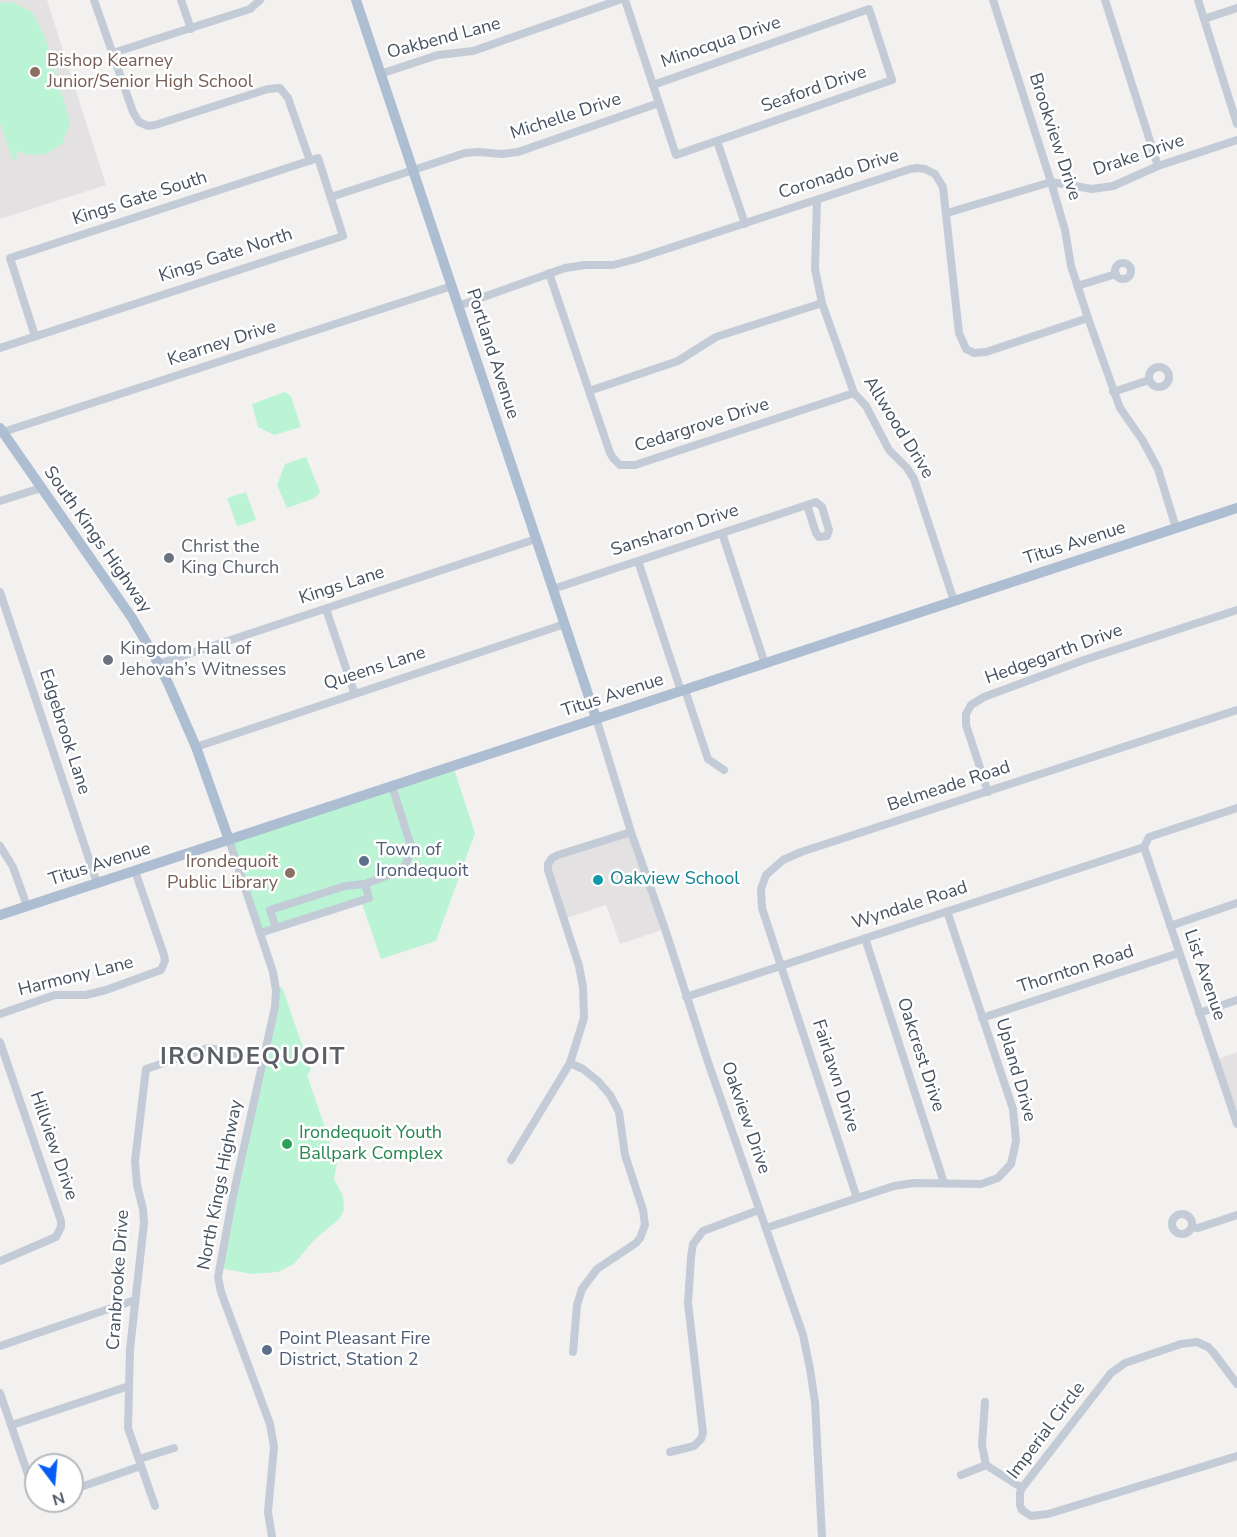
<!DOCTYPE html>
<html>
<head>
<meta charset="utf-8">
<style>
	body { margin:0 }
	#map { position:relative; width:1237px; height:1537px; overflow:hidden; background:#f3f0f0; font-family:"Nunito Sans",sans-serif }
	canvas { display:block }
	.north { position:absolute; left:24px; top:1453px; width:60px; height:60px; box-sizing:border-box; background:#fff; border:2px solid #b5babf; border-radius:50%; rotate:164deg; font-size:16px; font-weight:700; line-height:24px; text-align:center; color:#465260 }
	.north::after { content:''; display:block; margin:auto; width:21px; height:27px; background:#065ef7; clip-path:polygon(50% 0,100% 100%,50% 72%,0 100%) }
</style>
</head>
<body>
<div id="map">
<canvas width="1237" height="1537"></canvas>
<div class="north">N</div>
</div>
<script>
const g = document.querySelector('canvas').getContext('2d');
g.lineJoin = 'round';
function fill(path, color) {
  g.fillStyle = color;
  g.fill(path, 'evenodd');
}
function poly(rows) {
  const path = new Path2D();
  for (const r of rows) {
    if (r.length === 3) {
      path.moveTo(r[0] + r[2], r[1]);
      path.arc(r[0], r[1], r[2], 0, 2 * Math.PI);
      continue;
    }
    path.moveTo(r[0], r[1]);
    for (let i = 2; i < r.length; i += 2) path.lineTo(r[i], r[i + 1]);
  }
  return path;
}
function stroke(path, color, width, dash) {
  g.strokeStyle = color;
  g.lineWidth = width;
  g.lineCap = dash ? 'butt' : 'round';
  g.setLineDash(dash || []);
  g.stroke(path);
}
function drawText(font, color, halo, rows, align = 'center') {
  g.font = font + ' "Nunito Sans",sans-serif';
  g.lineWidth = 5;
  g.setLineDash([]);
  g.textBaseline = 'middle';
  g.strokeStyle = halo;
  g.fillStyle = color;
  for (const [text, x, y, turn = 0] of rows) {
    g.save();
    g.translate(x, y);
    g.rotate((+turn || 0) * Math.PI / 180);
    g.textAlign = isNaN(turn) ? turn : align;
    if (halo) g.strokeText(text, 0, 0);
    g.fillText(text, 0, 0);
    g.restore();
  }
}
fill(poly([
	[0,0,47,0,106,185,0,219],
	[631,832,665,929,620,944,606,905,564,919,550,861],
	[1237,1052,1237,1114,1218,1059]
]), '#e4e1e2');
fill(poly([
	[12,2,32,12,45,37,70,123,62,144,46,154,31,155,16,151,18,158,12,159,0,122,0,3],
	[285,392,291,396,301,427,274,435,258,427,252,404],
	[306,457,320,492,315,498,287,508,277,485,285,464],
	[246,492,256,520,237,526,227,498],
	[453,766,475,833,436,941,381,959,361,901,260,934,229,840],
	[282,987,311,1070,307,1075,337,1163,334,1179,343,1196,344,1210,339,1219,315,1239,294,1264,278,1272,252,1274,219,1268,276,988]
]), '#bbf4d5');
stroke(poly([
	[94,0,133,112,139,122,148,126,155,125,268,89,280,88,288,98,310,161],
	[181,0,191,29],
	[625,0,653,85,676,155,892,80,869,9,653,85],
	[993,0,1051,182,1065,230,1071,266,1088,318,1120,408,1143,441,1158,469,1176,528],
	[1105,0,1158,166],
	[1198,0,1237,124],
	[1204,19,1237,8],
	[113,53,250,9,260,0],
	[380,74,438,55,473,51,619,0],
	[717,141,745,224],
	[331,197,465,153,478,152,502,154,518,152,659,103],
	[817,200,815,269,822,303,854,393,866,406,889,450,907,468,914,479,954,601],
	[947,213,1051,182,1092,189,1113,186,1158,166,1237,140],
	[1123,271,8],
	[549,273,610,453,613,458,620,465,635,465,854,393],
	[1077,286,1116,274],
	[458,306,565,268,585,265,613,265,636,259,910,169,917,168,925,169,935,174,943,187,959,333,966,349,974,353,986,352,1088,318],
	[0,348,343,236,318,158,10,258,35,336],
	[1159,377,10],
	[589,391,678,361,716,337,822,303],
	[1113,392,1149,380],
	[3,432,452,286],
	[0,501,41,488],
	[722,533,765,664],
	[638,561,681,691],
	[553,589,816,502,822,507,829,530,827,536,819,537,816,533,807,505],
	[0,592,97,883],
	[326,609,354,692],
	[158,664,536,539],
	[685,690,708,759,724,770],
	[596,718,631,832,665,929,708,1062,803,1335,810,1369,815,1402,822,1537],
	[196,747,565,624],
	[988,792,966,725,966,714,971,705,984,697,1084,660,1237,610],
	[1237,808,1149,837,1144,847,1237,1124],
	[229,840,273,972,276,990,275,1007,233,1196,218,1277,221,1292,270,1424,274,1447,268,1512,272,1537],
	[0,846,13,867,27,906],
	[1170,926,1237,903],
	[276,928,270,910,345,886,365,884,397,872,405,865,409,856,411,846,392,786],
	[260,933,369,898,365,884],
	[865,938,944,1183],
	[686,997,1144,847],
	[1199,1013,1237,1000],
	[0,1014,55,995,86,995,106,990,161,970,165,961,164,955,135,871],
	[982,1018,1179,953],
	[0,1042,61,1221,61,1227,56,1237,0,1261],
	[570,1063,583,1069,598,1081,610,1095,619,1112,625,1155,643,1210,645,1225,640,1238,636,1243,597,1269,582,1289,577,1305,573,1352],
	[511,1160,570,1063,584,1018,583,987,579,966,548,870,548,864,552,858,558,855,631,832],
	[857,1198,762,908,761,889,766,875,783,860,801,852,1237,710],
	[1182,1224,10],
	[1192,1227,1198,1228,1237,1215],
	[766,1228,894,1186,914,1183,981,1184,998,1178,1011,1164,1016,1141,1013,1109,947,911],
	[0,1346,135,1300],
	[1237,1384,1213,1352,1208,1347,1197,1342,1181,1344,1125,1363,1111,1373,1022,1488,1020,1493,1020,1505,1022,1510,1031,1516,1048,1514,1237,1456],
	[0,1393,32,1486,36,1493],
	[985,1402,982,1445,986,1465],
	[12,1425,129,1386],
	[670,1452,694,1446,701,1439,703,1433,688,1303,691,1257,693,1244,703,1231,759,1210],
	[139,1459,174,1448],
	[961,1475,986,1465,1022,1488],
	[72,1490,141,1466],
	[155,1506,128,1428,130,1349,144,1223,143,1209,137,1185,135,1161,146,1069,208,1048,263,1059]
]), '#c3cbd7', 8);
stroke(poly([
	[356,0,596,718],
	[0,428,132,618,152,652,168,683,196,747,229,840],
	[0,915,1237,508]
]), '#adbdd2', 10);
for (const [x, y, r, color] of [
	[35,72,6,"#8d6e63"],
	[169,558,6,"#6b7280"],
	[108,660,6,"#6b7280"],
	[364,861,6,"#5c6f8a"],
	[290,873,6,"#8d6e63"],
	[598,880,6,"#0f9aa8"],
	[287,1144,6,"#2e9e5b"],
	[267,1350,6,"#5c6f8a"]
]) {
  const dot = new Path2D();
  dot.arc(x, y, r, 0, 2 * Math.PI);
  g.fillStyle = color;
  g.fill(dot);
  stroke(dot, '#fff', 2);
}
drawText('18px', '#465260', '#fff', [
	["Oakbend Lane",444,39,-15],
	["Minocqua Drive",721,43,-19],
	["Seaford Drive",814,90,-19],
	["Michelle Drive",566,117,-18],
	["Brookview Drive",1054,137,72],
	["Drake Drive",1139,156,-19],
	["Coronado Drive",839,175,-18],
	["Kings Gate South",140,199,-18],
	["Kings Gate North",226,256,-18],
	["Kearney Drive",222,344,-18],
	["Portland Avenue",492,354,72],
	["Cedargrove Drive",702,426,-18],
	["Allwood Drive",898,428,58],
	["Sansharon Drive",675,531,-18],
	["South Kings Highway",97,540,55],
	["Titus Avenue",1075,544,-18],
	["Kings Lane",342,586,-18],
	["Hedgegarth Drive",1054,655,-20],
	["Queens Lane",375,669,-18],
	["Titus Avenue",613,696,-18],
	["Edgebrook Lane",64,732,72],
	["Belmeade Road",949,787,-18],
	["Titus Avenue",100,865,-18],
	["Wyndale Road",910,906,-18],
	["Thornton Road",1076,970,-18],
	["List Avenue",1204,975,71],
	["Harmony Lane",76,977,-14],
	["Oakcrest Drive",920,1055,72],
	["Upland Drive",1015,1070,74],
	["Fairlawn Drive",835,1076,72],
	["Oakview Drive",745,1118,71],
	["Hillview Drive",53,1146,71],
	["North Kings Highway",221,1185,-79],
	["Cranbrooke Drive",119,1280,-86],
	["Imperial Circle",1047,1431,-53]
]);
drawText('18px', '#785e54', '#fff', [
	["Bishop Kearney",47,62],
	["Junior/Senior High School",47,83],
	["Irondequoit",278,863,"right"],
	["Public Library",278,884,"right"]
], 'left');
drawText('18px', '#5b616d', '#fff', [
	["Christ the",181,548],
	["King Church",181,569],
	["Kingdom Hall of",120,650],
	["Jehovah’s Witnesses",120,671]
], 'left');
drawText('18px', '#4e5e75', '#fff', [
	["Town of",376,851],
	["Irondequoit",376,872],
	["Point Pleasant Fire",279,1340],
	["District, Station 2",279,1361]
], 'left');
drawText('18px', '#0d838f', '#fff', [
	["Oakview School",610,880]
], 'left');
drawText('18px', '#27864d', '#fff', [
	["Irondequoit Youth",299,1134],
	["Ballpark Complex",299,1155]
], 'left');
g.letterSpacing = '1.5px';
drawText('bold 24px', '#5c6066', '#fff', [
	["IRONDEQUOIT",253,1058]
]);
g.letterSpacing = '0px';
</script>
</body>
</html>
